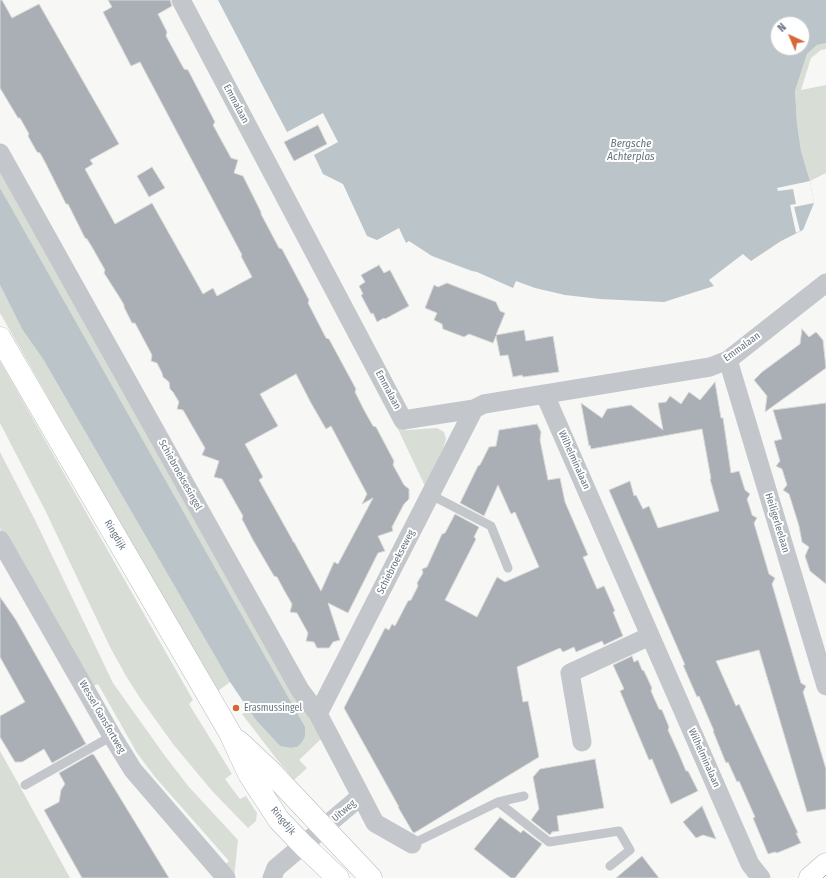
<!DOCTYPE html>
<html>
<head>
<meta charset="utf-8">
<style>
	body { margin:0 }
	#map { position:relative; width:826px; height:878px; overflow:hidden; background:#f7f7f5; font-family:"Fira Sans Condensed",sans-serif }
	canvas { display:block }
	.north { position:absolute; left:770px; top:16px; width:40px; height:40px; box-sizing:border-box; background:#fff; border:1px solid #c3c8cd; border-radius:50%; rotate:316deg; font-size:11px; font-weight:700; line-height:16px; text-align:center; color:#697583 }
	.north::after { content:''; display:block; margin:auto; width:14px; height:18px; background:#d46837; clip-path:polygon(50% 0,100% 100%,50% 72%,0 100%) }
</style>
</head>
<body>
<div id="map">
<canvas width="826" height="878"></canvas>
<div class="north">N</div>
</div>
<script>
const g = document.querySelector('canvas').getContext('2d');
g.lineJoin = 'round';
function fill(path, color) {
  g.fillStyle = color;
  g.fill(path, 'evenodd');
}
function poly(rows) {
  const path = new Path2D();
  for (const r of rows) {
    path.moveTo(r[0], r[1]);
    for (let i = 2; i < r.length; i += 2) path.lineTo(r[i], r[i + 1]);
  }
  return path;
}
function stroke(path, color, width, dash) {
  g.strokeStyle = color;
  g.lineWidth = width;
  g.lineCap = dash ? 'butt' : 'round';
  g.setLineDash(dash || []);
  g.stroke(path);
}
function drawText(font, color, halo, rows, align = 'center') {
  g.font = font + ' "Fira Sans Condensed",sans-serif';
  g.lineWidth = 4;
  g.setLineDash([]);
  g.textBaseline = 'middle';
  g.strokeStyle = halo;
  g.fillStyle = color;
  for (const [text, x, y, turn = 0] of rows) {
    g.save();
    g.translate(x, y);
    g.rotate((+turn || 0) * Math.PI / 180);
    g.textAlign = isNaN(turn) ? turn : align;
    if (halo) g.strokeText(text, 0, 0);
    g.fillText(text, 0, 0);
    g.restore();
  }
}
fill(poly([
	[826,43,826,49,821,50,811,58,801,90,826,85,826,173,810,181,801,151,797,123,795,91,807,54,817,45],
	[0,166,321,739,299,760,307,768,294,780,279,762,242,714,249,710,255,719,280,746,290,748,297,747,0,188],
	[0,285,22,329,43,359,230,682,218,691,206,674,0,313],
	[0,361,193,700,189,704,232,774,225,779,240,799,246,796,257,813,256,821,248,828,213,792,173,744,140,698,126,676,110,647,46,512,0,423],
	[396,425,407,430,437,428,444,432,446,439,443,449,425,486],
	[0,452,35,520,113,683,165,756,189,787,238,840,234,878,223,866,229,861,155,777,137,753,98,684,91,687,0,528],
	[0,751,18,783,70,878,0,878]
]), '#d8ded6');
fill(poly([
	[218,0,826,0,826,43,817,45,807,54,795,91,797,123,801,151,810,181,814,203,803,230,781,241,751,261,743,254,709,280,714,286,664,302,600,299,565,295,535,288,516,281,513,288,477,272,472,271,432,256,409,241,406,243,399,228,377,240,367,236,343,184,323,174,314,155,338,142,323,113,287,132],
	[778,24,802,24,802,48,778,48],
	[0,188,305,727,305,736,302,742,297,747,290,748,280,746,255,719,230,682,43,359,22,329,0,285]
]), '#bbc4c9');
fill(poly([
	[810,181,814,203,794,207,800,231,796,233,790,205,796,204,793,189,778,191,777,188]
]), '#f7f7f5');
const building = poly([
	[0,0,2,0,12,18,39,4,119,144,90,160,93,164,85,169,115,224,152,203,203,294,213,288,217,296,252,277,241,256,242,255,140,62,131,66,103,12,112,7,108,0,170,0,172,6,158,14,167,32,166,36,184,69,188,70,215,122,213,125,231,158,238,160,234,173,243,176,261,212,261,214,279,248,282,249,309,300,308,303,326,338,329,339,356,389,355,392,364,410,373,426,376,427,394,461,393,465,404,485,409,489,409,499,404,504,392,527,393,531,378,536,385,551,378,553,348,613,328,603,340,640,333,642,329,648,317,648,314,642,306,641,308,633,297,613,290,612,292,604,284,590,277,577,274,576,253,540,242,519,243,516,222,479,214,477,219,461,202,455,205,448,183,410,177,409,179,402,173,392,170,389,169,382,163,377,162,373,157,363,151,361,152,355,135,323,132,323,124,307,124,305,120,298,104,273,105,270,92,247,87,239,85,238,68,204,66,204,45,162,40,153,37,152,28,136,29,134,20,118,18,118,0,88,0,0],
	[296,374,311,403,326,429,331,426,367,494,362,504,373,498,338,564,334,562,321,591,294,542,292,541,293,541,259,480,263,477,245,444,278,426,260,394,296,374],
	[318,125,327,144,294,161,284,142,318,125],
	[152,167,165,188,149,197,137,176,152,167],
	[379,265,384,273,390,270,409,306,385,319,384,318,377,322,373,313,371,314,361,295,363,294,359,286,365,282,361,275,379,265],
	[447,283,496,302,500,311,505,313,496,335,524,330,526,341,553,336,559,372,523,377,522,375,513,377,508,355,500,356,496,336,493,343,469,334,464,337,443,329,442,324,434,320,437,313,425,308,434,285,438,287,447,283],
	[802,329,809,337,816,332,823,340,826,368,765,412,767,396,754,380,762,372,800,344,802,329],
	[715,382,721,418,723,418,731,473,739,471,745,490,750,494,747,499,750,508,752,515,757,518,754,523,769,574,775,578,772,584,801,683,806,686,803,692,826,769,826,809,807,812,759,650,716,661,736,706,739,704,798,833,796,833,801,843,777,853,775,852,768,854,753,818,755,817,739,781,737,782,728,762,726,763,713,731,714,731,699,696,697,697,683,665,685,665,609,490,630,481,634,496,636,495,643,509,649,506,658,528,719,511,710,479,711,479,702,429,591,449,590,445,589,446,581,403,602,418,607,409,631,405,663,430,658,403,666,402,670,396,681,404,689,392,700,400,715,382],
	[826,403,826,584,810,571,805,556,809,547,802,542,799,526,789,494,783,490,787,485,782,469,776,466,780,461,774,441,782,439,773,410,826,403],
	[537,424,541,432,540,440,548,480,560,478,565,502,588,555,583,557,597,589,604,586,615,611,613,612,623,636,604,645,602,641,576,652,574,647,563,652,560,648,517,667,523,702,528,701,539,757,414,833,412,831,398,807,399,807,344,708,385,628,389,630,392,624,395,626,408,601,411,600,418,586,417,583,423,573,422,569,427,567,442,534,445,533,455,514,479,527,474,537,476,539,445,600,477,617,497,577,505,582,539,567,515,512,511,514,498,485,484,516,460,503,478,466,480,465,489,447,496,446,499,430,537,424],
	[0,597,16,620,86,744,52,763,44,749,22,762,15,762,0,737,0,716,25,702,0,657,0,597],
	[632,656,634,662,638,660,642,670,644,671,652,688,651,691,659,709,662,710,669,727,668,730,678,752,686,771,688,771,698,791,671,804,652,759,649,760,620,691,624,689,613,665,632,656],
	[92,754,94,755,169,878,82,878,44,810,59,802,61,790,65,784,59,773,92,754],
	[595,759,604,808,557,816,559,831,552,832,550,835,531,820,539,809,533,777,540,769,595,759],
	[702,806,716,839,703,835,696,838,683,822,702,806],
	[500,817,521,833,523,830,542,844,515,878,511,878,474,849,500,817],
	[642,856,659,878,616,878,642,856]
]);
fill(building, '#a9afb5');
stroke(building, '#d9d9d7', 1);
const secondary = poly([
	[0,338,230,733,249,774,279,820,303,845,338,878],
	[238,741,270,771,371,878],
	[810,878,826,864]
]);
stroke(secondary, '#b6babe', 23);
stroke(poly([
	[431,495,491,526,508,568],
	[25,785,112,736],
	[498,802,524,796],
	[412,844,498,802,549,842,619,831,630,850,610,866]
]), '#c3c6ca', 9);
stroke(poly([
	[181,0,403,420,474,409,484,404,710,367,728,360,826,283],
	[0,153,300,690,318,714,361,796],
	[728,360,826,686],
	[545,395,750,864,761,878],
	[0,540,112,736,133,770,226,878],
	[318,714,474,409],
	[582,742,570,673,650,636],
	[272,878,276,868,361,796,375,823,412,844]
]), '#c3c6ca', 19);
stroke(secondary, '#fff', 22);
stroke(poly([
	[823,878,826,875]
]), '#a5a9ae', 1);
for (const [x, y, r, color] of [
	[236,708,4,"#d46837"]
]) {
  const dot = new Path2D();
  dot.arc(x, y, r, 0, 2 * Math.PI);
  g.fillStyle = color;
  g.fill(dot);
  stroke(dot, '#fff', 1.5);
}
drawText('10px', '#697583', '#fff', [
	["Emmalaan",236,104,62],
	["Emmalaan",742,347,-36],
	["Emmalaan",388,390,62],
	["Wilhelminalaan",574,460,66],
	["Schiebroeksesingel",180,475,61],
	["Heiligerleelaan",777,523,73],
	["Ringdijk",115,535,60],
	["Schiebroekseweg",396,562,-63],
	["Wessel Gansfortweg",102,717,60],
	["Wilhelminalaan",704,758,66],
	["Uitweg",344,811,-40],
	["Ringdijk",283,821,51]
]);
drawText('10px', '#697583', '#fff', [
	["Erasmussingel",244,708]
], 'left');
drawText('italic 11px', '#64767f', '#fff', [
	["Bergsche",631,144],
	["Achterplas",631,157]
]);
</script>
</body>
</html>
